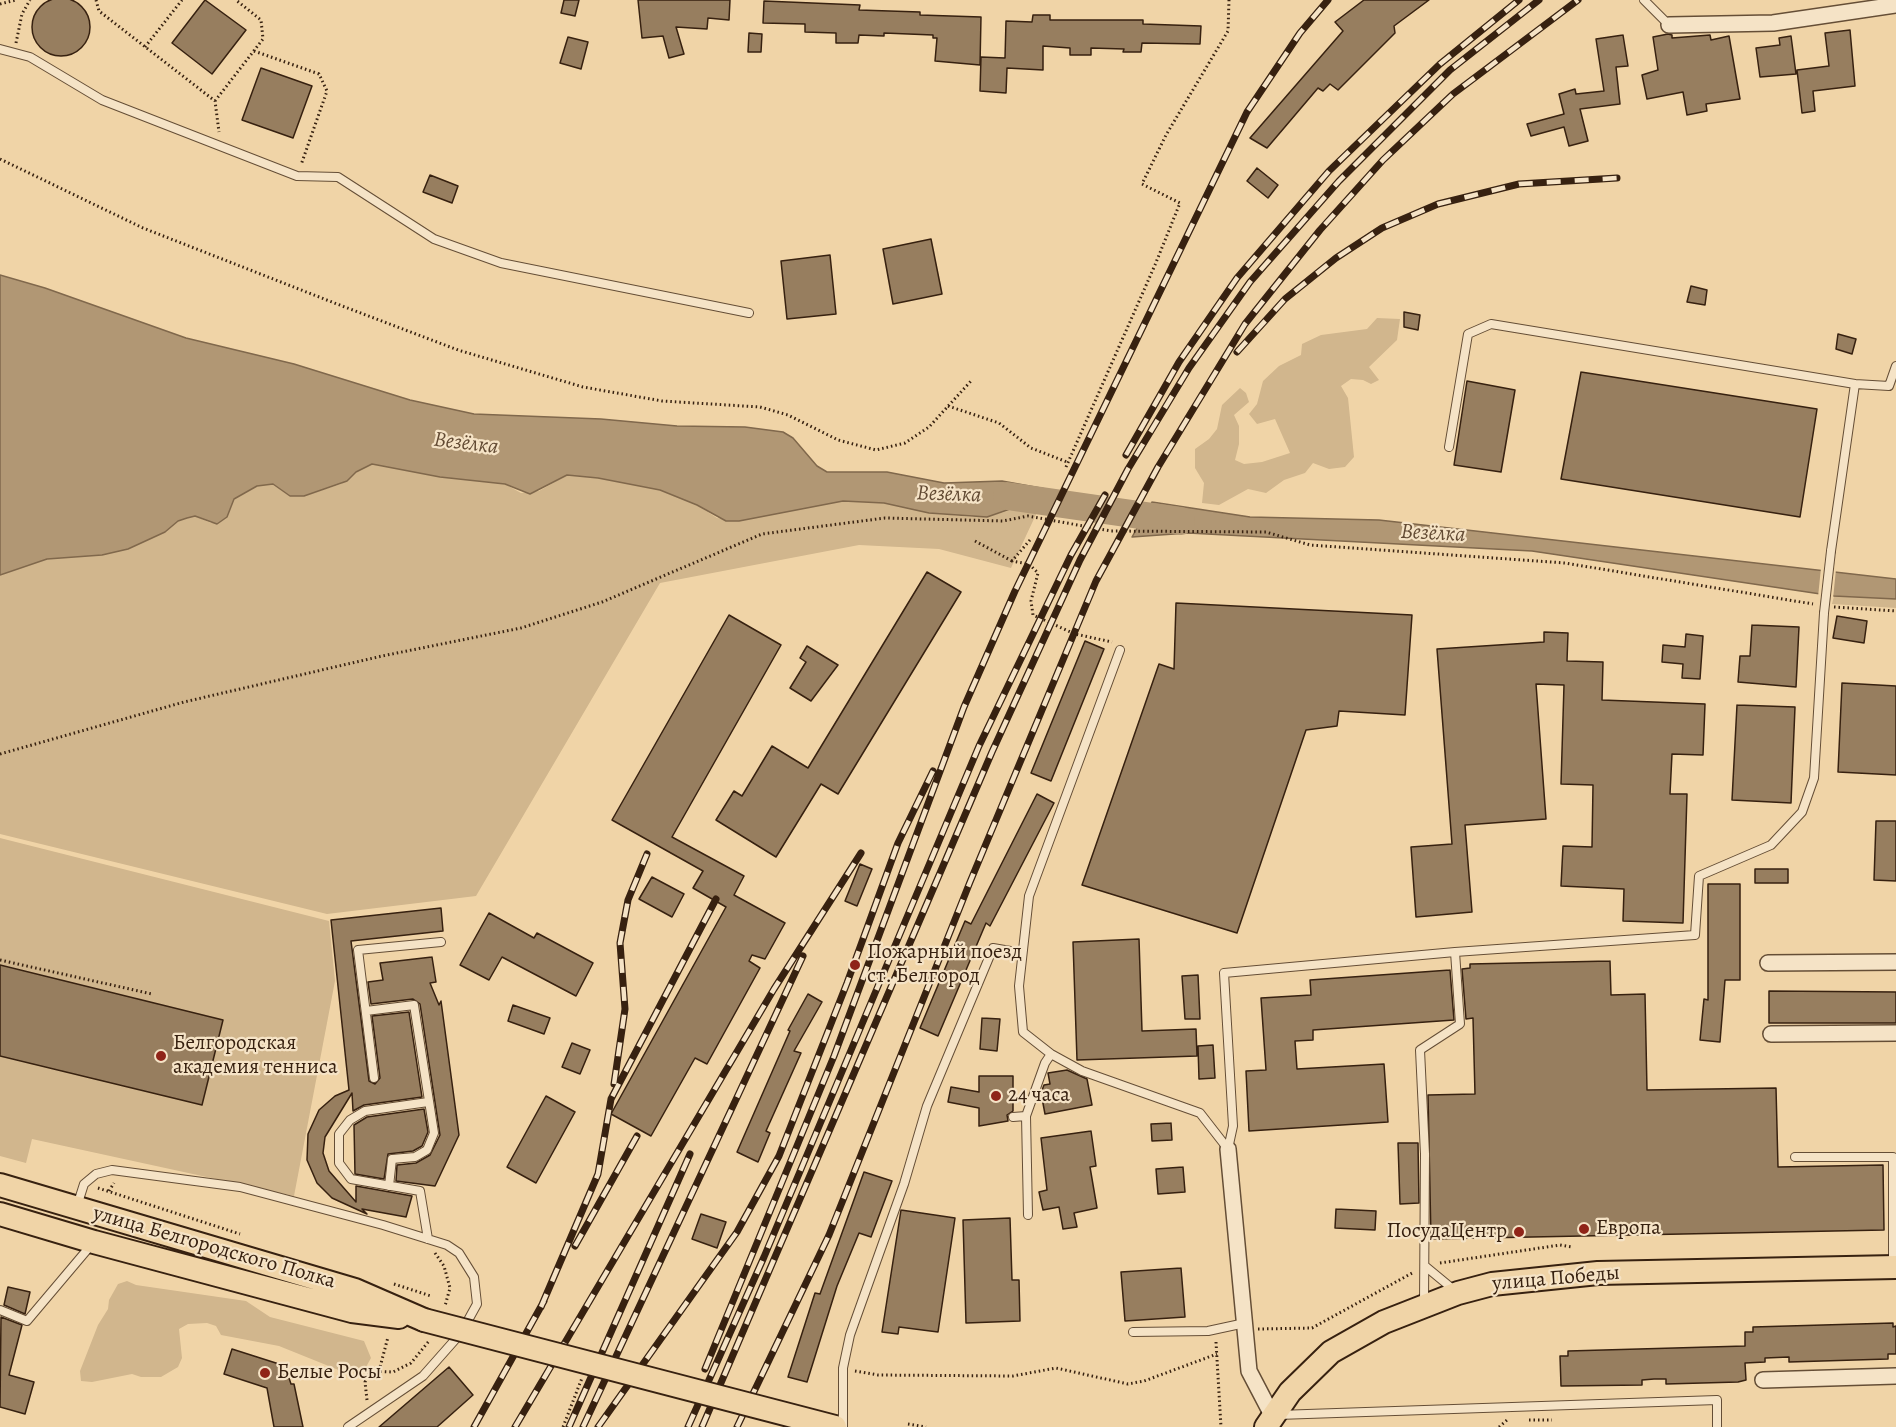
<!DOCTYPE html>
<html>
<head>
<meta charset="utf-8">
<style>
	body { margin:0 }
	canvas { display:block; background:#f0d4a7 }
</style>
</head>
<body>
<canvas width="1896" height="1427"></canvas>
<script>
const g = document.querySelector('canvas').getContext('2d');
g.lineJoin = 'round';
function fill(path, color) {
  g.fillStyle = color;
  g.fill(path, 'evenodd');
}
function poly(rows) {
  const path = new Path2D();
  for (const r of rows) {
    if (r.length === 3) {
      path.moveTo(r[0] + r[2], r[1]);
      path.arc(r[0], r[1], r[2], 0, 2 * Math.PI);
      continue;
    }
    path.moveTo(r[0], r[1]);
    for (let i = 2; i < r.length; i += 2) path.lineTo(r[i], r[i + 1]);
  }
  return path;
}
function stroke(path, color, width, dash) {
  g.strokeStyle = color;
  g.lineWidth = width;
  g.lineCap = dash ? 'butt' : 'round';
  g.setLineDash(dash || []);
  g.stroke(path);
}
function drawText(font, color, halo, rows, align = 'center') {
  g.font = font + ' Alegreya,serif';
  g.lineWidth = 4.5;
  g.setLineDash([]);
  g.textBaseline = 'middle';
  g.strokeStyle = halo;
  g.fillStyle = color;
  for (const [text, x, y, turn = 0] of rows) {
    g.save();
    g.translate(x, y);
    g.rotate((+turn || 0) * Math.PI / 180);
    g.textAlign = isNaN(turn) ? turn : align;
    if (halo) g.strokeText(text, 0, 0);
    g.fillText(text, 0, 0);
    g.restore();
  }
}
fill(poly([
	[1377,318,1400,319,1397,340,1369,367,1379,380,1371,384,1363,380,1351,379,1341,386,1348,398,1354,457,1345,467,1329,469,1313,463,1305,473,1284,480,1266,493,1248,489,1219,505,1202,503,1204,483,1195,468,1195,449,1209,439,1217,429,1222,405,1240,388,1246,393,1249,402,1234,415,1239,426,1239,444,1235,460,1244,464,1262,462,1290,453,1275,419,1257,424,1249,414,1257,404,1263,381,1279,366,1301,355,1302,344,1321,335,1367,329],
	[372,464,440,477,505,484,521,493,539,491,567,475,598,478,660,490,697,505,717,518,739,521,843,501,884,503,929,513,972,517,987,517,1025,506,1039,508,1011,568,939,549,859,545,660,583,476,896,327,914,0,834,0,575,47,559,102,555,128,549,165,532,178,521,187,518,195,516,211,523,226,517,234,499,257,486,273,484,290,496,304,496,341,484,366,465],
	[1834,596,1896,599,1896,608,1832,604],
	[0,838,329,921,335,981,294,1196,32,1139,26,1163,0,1156],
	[127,1281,136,1285,246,1301,270,1317,364,1341,371,1358,366,1367,358,1372,346,1373,279,1346,221,1335,216,1326,207,1323,188,1324,179,1329,182,1358,178,1367,161,1377,141,1377,132,1374,92,1382,81,1381,80,1371,98,1325,108,1309,109,1300,118,1284]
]), '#d1b68d');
const water = poly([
	[0,275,45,288,186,338,294,364,410,400,474,414,601,419,677,426,745,427,783,432,793,438,817,466,827,472,887,472,944,483,1002,481,1046,489,1046,493,1039,508,1016,507,987,517,929,513,884,503,843,501,739,521,726,521,697,505,660,490,598,478,567,475,530,494,505,484,440,477,372,464,356,472,347,481,304,496,290,496,273,484,257,486,234,499,227,517,217,524,195,516,187,518,178,521,165,532,128,549,102,555,47,559,0,575,0,275],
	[1152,502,1250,517,1379,520,1896,579,1896,599,1834,596,1532,551,1188,533,1132,537,1152,502]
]);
fill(water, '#b19774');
stroke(water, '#80684c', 1.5);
fill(poly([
	[1821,568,1836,569,1833,599,1818,597]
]), '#f0d4a7');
stroke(poly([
	[1007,496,1181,521]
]), '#b19774', 28);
const building = poly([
	[61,27,29],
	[205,0,246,30,212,74,172,43,205,0],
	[564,0,579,0,575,16,561,13,564,0],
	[638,0,730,0,729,20,708,18,707,29,676,27,684,54,669,58,663,36,642,38,638,0],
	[1364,0,1429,0,1394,26,1395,33,1338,90,1330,84,1323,91,1318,88,1267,148,1250,138,1343,31,1335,22,1364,0],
	[764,1,860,5,859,10,920,12,920,15,981,17,980,65,935,61,937,38,933,38,933,35,884,33,884,36,859,35,858,43,836,43,836,33,805,32,805,24,763,23,764,1],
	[1033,15,1050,15,1050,20,1143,20,1143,24,1201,26,1200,44,1142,43,1141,52,1123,52,1124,49,1091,48,1091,55,1070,55,1070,48,1043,46,1043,70,1007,68,1006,93,980,91,981,57,1005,58,1006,21,1032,22,1033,15],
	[1850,30,1855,86,1813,91,1815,111,1802,113,1797,70,1829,66,1825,33,1850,30],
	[749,33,762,34,761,52,748,52,749,33],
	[1668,34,1672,35,1672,38,1710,35,1711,40,1729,36,1740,99,1706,104,1707,111,1687,115,1683,92,1647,99,1642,75,1658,70,1653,37,1668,34],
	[1623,35,1628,66,1616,67,1620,104,1580,109,1588,141,1569,146,1564,127,1531,136,1527,124,1564,114,1559,94,1575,89,1576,94,1604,91,1596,39,1623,35],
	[1791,36,1796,74,1760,77,1756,48,1780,45,1779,38,1791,36],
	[568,37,588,42,581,69,560,63,568,37],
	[261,68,312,86,293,138,242,120,261,68],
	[1257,168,1278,185,1268,198,1247,181,1257,168],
	[430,175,458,186,452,203,423,192,430,175],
	[931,239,942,294,893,304,883,249,931,239],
	[830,255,836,314,787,319,781,261,830,255],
	[1691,286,1707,290,1705,305,1687,302,1691,286],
	[1404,312,1420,315,1418,330,1404,327,1404,312],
	[1838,334,1856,339,1852,354,1836,349,1838,334],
	[1581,372,1817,409,1800,517,1561,479,1581,372],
	[1467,381,1515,390,1501,472,1454,465,1467,381],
	[927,572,961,592,838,794,821,784,776,857,716,820,734,791,742,796,772,746,808,768,927,572],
	[1176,603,1412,615,1405,715,1339,711,1337,726,1306,730,1237,933,1082,885,1159,664,1174,669,1176,603],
	[729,615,781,645,672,837,744,876,734,895,785,923,765,959,752,955,749,961,760,968,707,1064,695,1058,651,1136,611,1114,726,907,693,888,703,871,612,820,729,615],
	[1837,616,1867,621,1864,643,1833,638,1837,616],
	[1752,625,1799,627,1796,687,1738,682,1740,656,1750,656,1752,625],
	[1544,632,1568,633,1567,661,1603,662,1602,700,1705,704,1703,755,1672,754,1670,794,1687,794,1683,923,1623,921,1624,889,1561,886,1563,846,1592,847,1593,785,1561,784,1564,685,1536,684,1546,819,1465,825,1472,912,1416,917,1411,847,1452,844,1437,649,1544,642,1544,632],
	[1686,634,1703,636,1700,679,1682,678,1683,664,1662,662,1663,645,1685,647,1686,634],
	[1085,641,1104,649,1051,781,1031,773,1085,641],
	[807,646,838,665,811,701,790,688,806,662,800,658,807,646],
	[1842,683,1896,686,1896,775,1838,772,1842,683],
	[1737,705,1795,707,1791,803,1732,800,1737,705],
	[1037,794,1054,803,990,926,986,923,938,1036,920,1028,965,921,971,924,1037,794],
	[1876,821,1896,821,1896,881,1874,880,1876,821],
	[860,864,872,869,857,906,845,901,860,864],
	[1755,869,1788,869,1788,883,1755,883,1755,869],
	[652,877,684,894,672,917,639,899,652,877],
	[1708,884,1740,884,1740,980,1725,980,1720,1042,1700,1040,1704,999,1708,1000,1708,884],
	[441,908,443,931,351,941,369,1081,375,1084,380,1078,372,1016,409,1012,422,1097,364,1105,353,1111,352,1093,325,1137,323,1153,329,1171,356,1202,356,1186,412,1196,406,1217,362,1209,367,1214,332,1198,317,1183,307,1160,308,1134,319,1110,335,1096,349,1090,331,920,441,908],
	[489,913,534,938,537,933,593,963,576,996,502,957,489,980,460,965,489,913],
	[1139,939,1142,1031,1196,1029,1197,1056,1077,1060,1073,942,1139,939],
	[432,957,436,982,430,983,439,1005,441,1001,459,1135,435,1186,396,1181,397,1165,416,1163,430,1155,440,1135,420,1004,413,999,371,1004,368,982,383,980,380,963,432,957],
	[1610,961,1611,995,1645,994,1647,1090,1776,1088,1778,1167,1883,1165,1884,1230,1431,1239,1428,1095,1475,1094,1473,1018,1466,1019,1462,969,1470,968,1470,964,1610,961],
	[0,965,223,1020,202,1105,0,1056,0,965],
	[1450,970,1454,1020,1313,1030,1313,1040,1295,1041,1297,1069,1384,1064,1388,1122,1249,1131,1246,1071,1266,1070,1261,998,1311,995,1310,980,1450,970],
	[1198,975,1200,1019,1185,1019,1182,976,1198,975],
	[1769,991,1896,992,1896,1023,1769,1023,1769,991],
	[808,994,822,1002,794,1051,801,1053,766,1131,770,1133,758,1162,737,1152,790,1031,788,1030,808,994],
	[513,1005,550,1018,544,1034,508,1021,513,1005],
	[982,1018,1000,1019,997,1051,980,1049,982,1018],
	[572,1043,590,1050,580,1074,562,1067,572,1043],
	[1213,1045,1215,1078,1199,1079,1198,1046,1213,1045],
	[1067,1070,1087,1079,1092,1105,1045,1114,1041,1093,1044,1085,1050,1084,1048,1073,1067,1070],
	[979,1076,1013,1076,1013,1111,1007,1115,1008,1121,979,1126,979,1108,948,1102,951,1087,979,1092,979,1076],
	[546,1096,575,1112,536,1183,507,1167,546,1096],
	[424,1109,428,1132,422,1146,413,1151,388,1154,384,1179,355,1174,354,1125,367,1117,424,1109],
	[1171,1123,1172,1140,1152,1141,1151,1124,1171,1123],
	[1091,1131,1096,1166,1090,1167,1097,1208,1074,1213,1077,1227,1063,1229,1059,1207,1043,1210,1039,1192,1047,1190,1041,1138,1091,1131],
	[1398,1143,1418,1143,1419,1203,1400,1204,1398,1143],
	[1183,1167,1185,1192,1158,1194,1156,1169,1183,1167],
	[864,1172,892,1181,871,1237,859,1233,837,1286,807,1382,788,1377,815,1293,820,1294,864,1172],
	[1336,1209,1376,1211,1375,1230,1335,1228,1336,1209],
	[901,1210,955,1218,938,1332,899,1327,898,1334,882,1332,901,1210],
	[701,1214,726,1222,717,1248,692,1239,701,1214],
	[1010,1218,1012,1280,1019,1280,1020,1321,966,1323,963,1220,1010,1218],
	[1181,1268,1185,1317,1125,1321,1121,1272,1181,1268],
	[8,1287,30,1292,25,1314,4,1305,8,1287],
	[1,1317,22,1325,9,1375,34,1382,25,1414,0,1407,1,1317],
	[1893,1323,1893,1327,1896,1326,1896,1354,1888,1354,1888,1359,1789,1362,1789,1357,1765,1358,1765,1362,1745,1363,1746,1380,1738,1382,1666,1384,1666,1379,1654,1379,1642,1380,1642,1385,1561,1386,1560,1356,1568,1356,1568,1351,1745,1346,1745,1332,1753,1332,1753,1327,1893,1323],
	[232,1349,279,1364,285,1378,289,1378,291,1384,294,1384,303,1427,274,1427,267,1388,224,1374,232,1349],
	[449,1367,473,1395,437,1427,379,1427,449,1367]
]);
fill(building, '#977e5f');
stroke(building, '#372110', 1.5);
const service = poly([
	[1644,0,1669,25],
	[0,49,30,57,102,100,297,176,338,177,434,239,501,263,749,313],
	[1855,384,1889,386,1896,366],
	[1449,447,1468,334,1491,324,1855,384,1831,551],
	[1120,650,1029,896,1019,986,1023,1032,1051,1054,1082,1071,1200,1113,1228,1149],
	[1455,952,1695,935,1699,876,1771,845,1802,812,1814,778,1824,613],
	[366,1011,414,1005,434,1133,427,1150,415,1157,392,1159,389,1186],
	[374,1078,358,950,441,942],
	[428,1102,365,1111,350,1120,339,1134,339,1163,351,1179,420,1191,428,1239],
	[1026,1116,1045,1063,1051,1054],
	[1013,1117,1026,1116,1028,1215],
	[1228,1149,1233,1126,1224,973,1455,952,1460,1024,1420,1050,1425,1154,1424,1302],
	[1795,1157,1893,1157,1893,1265],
	[77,1206,84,1184,96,1174,112,1170,240,1187,383,1225,447,1245,459,1253,474,1277,477,1304,461,1333,423,1376,348,1427],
	[1425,1266,1454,1290],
	[0,1310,27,1321,92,1244],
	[1133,1332,1208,1331,1245,1323],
	[1278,1415,1717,1400,1717,1427],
	[843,1427,843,1368,850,1335,904,1184,927,1106,993,948,1022,953]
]);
const minor = poly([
	[1669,25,1773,23,1896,5],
	[1768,963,1896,962],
	[1771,1034,1896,1033],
	[1228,1149,1249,1371,1272,1415],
	[1763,1380,1896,1376]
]);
const primary = poly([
	[0,1185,355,1290,424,1320],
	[0,1214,94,1242,352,1311,399,1317],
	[1266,1427,1290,1392,1331,1352,1384,1322,1458,1293,1492,1284,1598,1273,1896,1267]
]);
stroke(service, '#654e36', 10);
stroke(minor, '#654e36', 18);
stroke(primary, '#372110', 26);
stroke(poly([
	[96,0,99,11,215,101,219,132],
	[0,4,16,0],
	[16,43,22,14,30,0],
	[145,47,182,0],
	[254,51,319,74,327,91,301,165],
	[215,101,263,39,261,20,236,0],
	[0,159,143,228,337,304,458,350,583,387,662,401,760,407,788,415,838,440,876,450,905,443,929,427,971,381],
	[948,406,999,423,1031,448,1067,462],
	[1066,467,1155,265,1180,203,1142,184,1166,135,1228,31,1229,0],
	[1030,540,1012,561,1029,564,1038,573,1031,601,1033,615,1075,634,1112,642],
	[975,541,1012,561],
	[1834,607,1896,611],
	[0,754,184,702,382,656,521,628,602,602,762,534,885,518,1003,521,1028,516,1111,531,1266,532,1310,545,1565,563,1813,604],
	[0,960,152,994],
	[98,1188,240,1234],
	[109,1191,114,1183],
	[435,1253,444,1266,450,1288,445,1306],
	[1440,1263,1560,1245,1572,1247],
	[394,1284,431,1296],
	[1258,1329,1312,1328,1414,1272],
	[1216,1342,1221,1427],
	[379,1371,388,1337],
	[855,1371,878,1375,1013,1376,1056,1368,1128,1384,1144,1381,1217,1354],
	[367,1400,365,1382,370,1371,393,1372,411,1363,429,1341],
	[1529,1420,1552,1420],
	[908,1424,926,1427],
	[563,1427,582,1378],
	[1499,1427,1508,1419]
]), '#372110', 3, [1.5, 3]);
stroke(service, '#f5e3c6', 8);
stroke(minor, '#f5e3c6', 15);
stroke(primary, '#f0d4a7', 22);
const rail = poly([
	[1237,352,1285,299,1336,258,1382,228,1438,204,1519,184,1617,178],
	[1126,455,1179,362,1237,278,1329,171,1440,64,1519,0],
	[614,1084,625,1009,620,943,628,900,647,854],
	[575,1246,637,1136],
	[541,1307,598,1174,611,1099,716,899],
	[705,1369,834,1056,964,707,1015,591,1247,112,1300,33,1328,0],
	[474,1427,544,1301],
	[515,1427,774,989,861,853],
	[569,1427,690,1154],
	[583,1427,803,956],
	[598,1427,737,1232,779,1156,847,983,898,843,933,771],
	[688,1427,764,1257,979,746,1071,555,1105,495],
	[702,1427,992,752,1080,560,1128,469,1189,368,1250,282,1339,181,1450,70,1539,0],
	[737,1427,829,1235,970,882,1096,581,1158,467,1245,324,1320,230,1383,160,1453,94,1578,0]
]);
stroke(rail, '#372110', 7);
stroke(rail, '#f5e3c6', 4.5, [14]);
const serviceBridge = poly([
	[1824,613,1831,551]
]);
const primaryBridge = poly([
	[424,1320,835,1427]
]);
stroke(serviceBridge, '#654e36', 10, []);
stroke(primaryBridge, '#372110', 26, []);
stroke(serviceBridge, '#f5e3c6', 8);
stroke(primaryBridge, '#f0d4a7', 22);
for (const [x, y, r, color] of [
	[855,965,6,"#8f2418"],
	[161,1056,6,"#8f2418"],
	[996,1096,6,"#8f2418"],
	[1584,1229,6,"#8f2418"],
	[1519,1232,6,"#8f2418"],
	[265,1373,6,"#8f2418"]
]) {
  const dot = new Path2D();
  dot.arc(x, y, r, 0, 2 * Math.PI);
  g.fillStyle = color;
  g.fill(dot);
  stroke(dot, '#f5e3c6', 2);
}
drawText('21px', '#372110', '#f5e3c6', [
	["Пожарный поезд",867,953],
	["ст. Белгород",867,977],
	["Белгородская",173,1044],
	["академия тенниса",173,1068],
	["24 часа",1008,1096],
	["Европа",1596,1229],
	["ПосудаЦентр",1507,1232,"right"],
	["Белые Росы",277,1373]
], 'left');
drawText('21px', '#372110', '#f5e3c6', [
	["улица Белгородского Полка",214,1248,16],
	["улица Победы",1556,1279,-5]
]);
drawText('italic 22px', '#624a33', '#f5e3c6', [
	["Везёлка",466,444,7],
	["Везёлка",949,495,2],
	["Везёлка",1433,534,3]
]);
</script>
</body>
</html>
